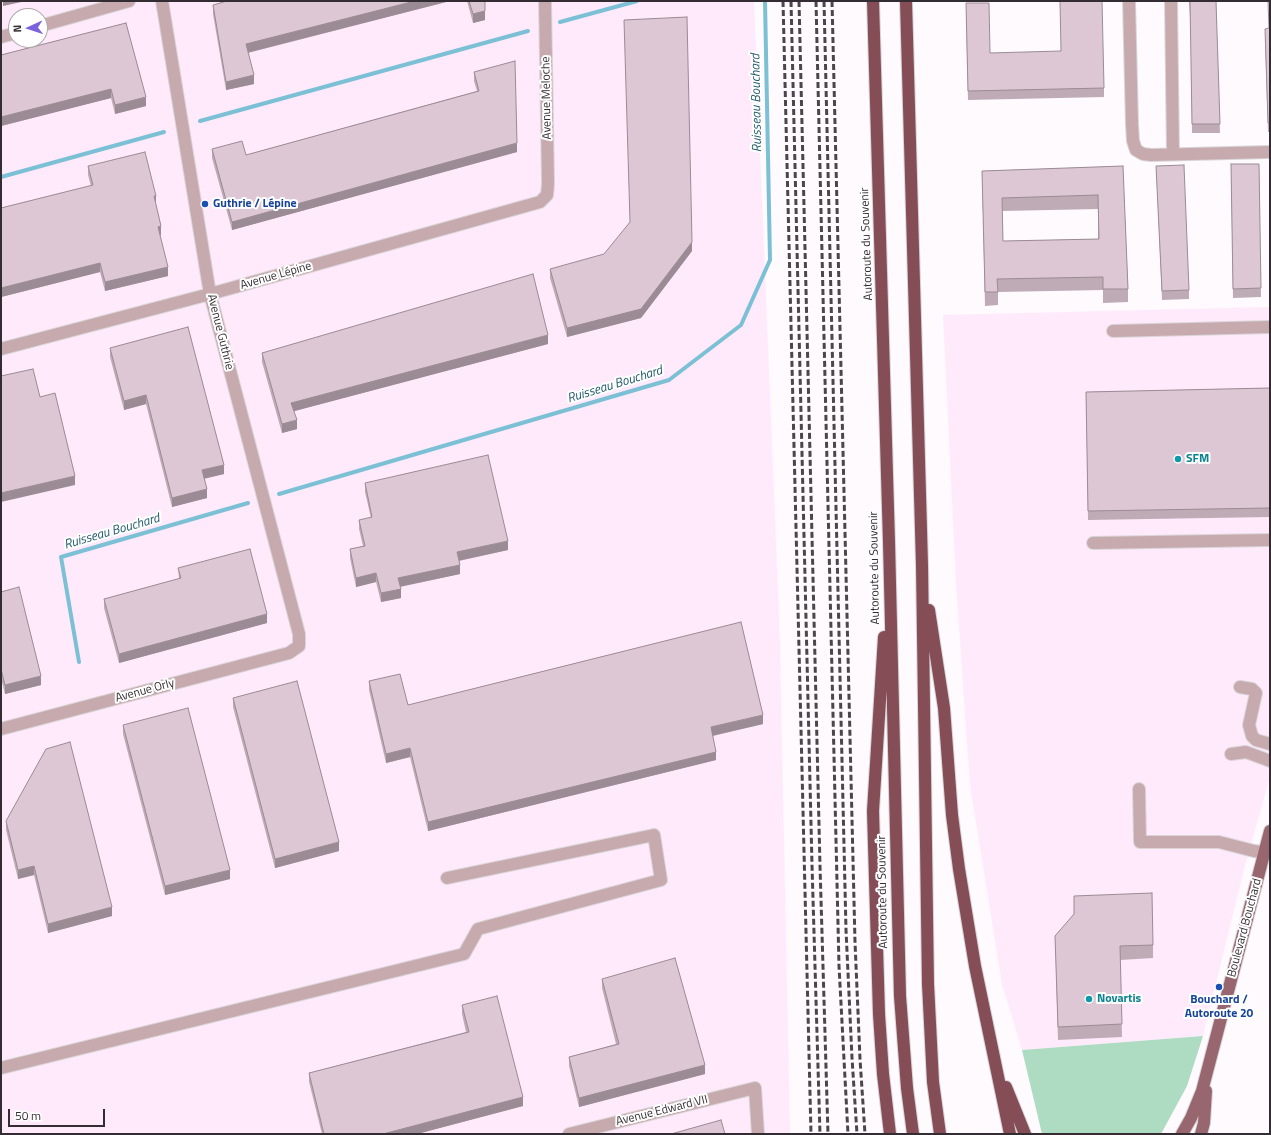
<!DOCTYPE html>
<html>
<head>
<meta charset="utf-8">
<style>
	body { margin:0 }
	#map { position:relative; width:1271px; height:1135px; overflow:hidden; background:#fefafd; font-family:"Titillium Web",sans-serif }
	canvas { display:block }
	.frame { position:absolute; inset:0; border:2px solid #332c32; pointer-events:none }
	.north { position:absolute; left:8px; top:8px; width:40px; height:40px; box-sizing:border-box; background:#fff; border:1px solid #adabad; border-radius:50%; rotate:267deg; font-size:11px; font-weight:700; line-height:16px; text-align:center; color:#332c32 }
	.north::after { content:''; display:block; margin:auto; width:14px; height:18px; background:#7d62dd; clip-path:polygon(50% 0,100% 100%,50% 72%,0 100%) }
	.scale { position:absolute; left:8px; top:1109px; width:97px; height:18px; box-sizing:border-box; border:2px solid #332c32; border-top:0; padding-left:5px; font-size:12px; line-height:14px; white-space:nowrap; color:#332c32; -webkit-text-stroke:3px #fff; paint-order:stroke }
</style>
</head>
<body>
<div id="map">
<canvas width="1271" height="1135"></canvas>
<div class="frame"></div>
<div class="north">N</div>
<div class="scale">50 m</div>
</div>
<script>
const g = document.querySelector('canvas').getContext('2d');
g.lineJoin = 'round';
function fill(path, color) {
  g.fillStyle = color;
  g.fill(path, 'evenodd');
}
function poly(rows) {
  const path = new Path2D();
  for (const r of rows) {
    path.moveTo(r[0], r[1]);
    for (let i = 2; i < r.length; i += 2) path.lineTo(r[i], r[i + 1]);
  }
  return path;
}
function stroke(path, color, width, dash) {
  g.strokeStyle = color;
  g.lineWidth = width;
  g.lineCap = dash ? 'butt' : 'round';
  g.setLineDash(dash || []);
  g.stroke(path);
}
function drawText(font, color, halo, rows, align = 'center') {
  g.font = font + ' "Titillium Web",sans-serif';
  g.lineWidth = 4;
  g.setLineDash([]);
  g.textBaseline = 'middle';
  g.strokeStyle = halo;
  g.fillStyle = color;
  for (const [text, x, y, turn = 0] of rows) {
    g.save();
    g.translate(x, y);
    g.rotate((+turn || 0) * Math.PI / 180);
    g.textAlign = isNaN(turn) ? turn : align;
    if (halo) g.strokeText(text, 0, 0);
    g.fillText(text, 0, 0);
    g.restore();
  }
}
fill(poly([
	[1,1,754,1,780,643,790,1134,1,1134],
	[16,16,40,16,40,40,16,40],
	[1270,307,1270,777,1244,869,1203,1036,1022,1050,1002,984,970,785,956,582,943,315]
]), '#ffeafc');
fill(poly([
	[1203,1036,1187,1086,1161,1134,1042,1134,1022,1050]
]), '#aedcc2');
stroke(poly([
	[560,22,637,1],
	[200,121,528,31],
	[1,177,164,132],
	[279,494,669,380,741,325,770,260,765,1],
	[79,662,61,557,248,503]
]), '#7bc0d4', 4);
const minor = poly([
	[1129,1,1132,125,1133,141,1136,150,1143,154,1151,155,1270,152],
	[1171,1,1173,154],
	[40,26,129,1],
	[1,37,16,33],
	[1113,331,1270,327],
	[1,349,210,294,540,202,547,195,548,184,545,1],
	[1093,543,1270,540],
	[1240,687,1252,689,1256,693,1249,725,1252,736,1256,740,1270,744],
	[1,729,289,653,299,646,299,634,210,294,162,1],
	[1231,754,1246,752,1270,761],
	[1139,789,1140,842,1219,842,1254,851,1270,853],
	[1,1068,464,954,478,929,661,880,654,835,447,878],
	[569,1134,755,1088,758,1134]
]);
const major = poly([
	[1182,1134,1191,1118,1202,1091,1270,831],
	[1201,1134,1204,1123,1206,1091]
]);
const highway = poly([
	[873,1,889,542,900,996,907,1088,913,1134],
	[906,1,922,565,928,984,933,1082,940,1134],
	[929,610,944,708,952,815,959,869,975,966,1010,1134],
	[884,637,873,811,879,1014,883,1074,890,1134],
	[1006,1087,1025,1134]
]);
stroke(minor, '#d9d5d8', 14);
stroke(major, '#d9d5d8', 14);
stroke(highway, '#d9d5d8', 14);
stroke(minor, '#c7aaae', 12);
stroke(major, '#97666e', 12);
stroke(highway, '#854e57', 12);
stroke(poly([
	[783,1,811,1134],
	[791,1,812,865,820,1134],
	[799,1,820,866,828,1134],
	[816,1,839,966,848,1134],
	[824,1,846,930,852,1058,857,1134],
	[832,1,855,942,860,1059,865,1134]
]), '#4c454b', 3, [6, 3]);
fill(poly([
	[227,1,450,1,248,53,254,84,226,90,213,14,213,5],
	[467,1,485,1,485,20,473,23],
	[1189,1,1216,1,1220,133,1192,133,1191,33],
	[1270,1,1270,132,1268,132,1265,38,1269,28],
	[966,12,990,53,1104,88,1104,97,968,100],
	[126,23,146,106,115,114,111,98,1,126,1,55],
	[474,72,517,152,232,230,212,158,212,149,246,155,477,91,474,81],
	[1231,164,1259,164,1261,297,1233,298],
	[88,166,156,205,161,235,160,235,168,276,105,291,100,272,1,297,1,208,91,186,88,175],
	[1123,166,1128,289,1128,302,1103,303,1103,290,998,292,998,305,985,306,982,171],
	[1098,209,1098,239,1003,241,1002,211],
	[1156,166,1189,290,1189,299,1162,300],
	[692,251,641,318,567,337,550,278,550,269],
	[548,344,294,411,297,429,282,433,262,362,262,353],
	[110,348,224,474,204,479,207,498,172,507,146,404,124,410,110,357],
	[1270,388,1270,517,1088,520,1086,392],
	[365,483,508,550,459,561,460,574,400,587,401,598,381,602,376,582,356,587,350,558,350,549,363,546,359,529,359,520,371,518,365,492],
	[178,568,267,623,119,663,104,608,104,599,179,579],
	[1,592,41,685,5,694,1,678],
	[369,681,408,705,763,724,713,736,716,760,428,831,410,757,386,763,369,690],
	[233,698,339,851,275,868,233,707],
	[123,725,230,879,165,895,123,734],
	[6,821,112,916,48,933,34,875,18,879,6,830],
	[1074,896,1153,945,1153,958,1120,960,1122,1037,1058,1040,1055,936,1074,915],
	[602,979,705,1074,579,1107,569,1066,569,1057,616,1044,602,988],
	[462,1005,523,1106,417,1134,322,1134,309,1082,309,1073,466,1032,462,1014]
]), '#beabb6');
fill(poly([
	[3,1,26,1,3,6],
	[415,1,450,1,246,53,246,44],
	[485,11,485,20,473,23,473,14],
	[254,75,254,84,226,90,226,82],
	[111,89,111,98,1,126,1,117],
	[146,97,146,106,115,114,115,105],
	[517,143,517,152,232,230,232,222],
	[154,196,156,196,156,205],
	[161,226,161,235,158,236,158,227],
	[692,242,692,251,641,318,567,337,567,328],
	[100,263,100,272,1,297,1,288],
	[168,267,168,276,105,291,105,282],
	[548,335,548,344,291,412,291,403],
	[146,395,146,404,124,410,124,401],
	[297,420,297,429,282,433,282,424],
	[224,465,224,474,202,479,202,470],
	[75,476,75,485,1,502,1,493],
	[207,489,207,498,172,507,172,498],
	[508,541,508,550,457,561,457,552],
	[460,565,460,574,398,587,398,578],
	[376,573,376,582,356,587,356,578],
	[401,589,401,598,381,602,381,593],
	[267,614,267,623,119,663,119,654],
	[41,676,41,685,5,694,5,685],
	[763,715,763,724,711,736,711,727],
	[410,748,410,757,386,763,386,754],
	[716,752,716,760,428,831,428,822],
	[339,842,339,851,275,868,275,859],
	[34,866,34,875,18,879,18,870],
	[230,870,230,879,165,895,165,886],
	[112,907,112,916,48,933,48,924],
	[705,1065,705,1074,579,1107,579,1098],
	[523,1097,523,1106,417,1134,383,1134]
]), '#9b8b94');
const building = poly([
	[227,1,415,1,246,44,254,75,226,82,213,5,227,1],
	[469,1,485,1,485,11,473,14,469,1],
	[1060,1,1102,1,1104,88,968,91,966,3,989,3,990,53,1061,51,1060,1],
	[1190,1,1216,1,1220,124,1192,124,1190,1],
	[1268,1,1270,1,1270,123,1268,123,1265,29,1269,28,1268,1],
	[687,17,692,242,641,309,567,328,550,269,604,254,630,222,624,20,687,17],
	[126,23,146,97,115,105,111,89,1,117,1,55,126,23],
	[515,61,517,143,232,222,212,149,242,141,246,155,479,91,474,72,515,61],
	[145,152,156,196,154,196,161,226,158,227,168,267,105,282,100,263,1,288,1,208,93,185,88,166,145,152],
	[1231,164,1259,164,1261,288,1233,289,1231,164],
	[1184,165,1189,290,1162,291,1156,166,1184,165],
	[1123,166,1128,289,1103,289,1103,277,997,279,998,292,985,292,982,171,1123,166],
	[1098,195,1099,239,1003,241,1002,198,1098,195],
	[533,274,548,335,291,403,297,420,282,424,262,353,533,274],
	[188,327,224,465,202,470,207,489,172,498,146,395,124,401,110,348,188,327],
	[33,369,40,397,55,393,75,476,1,493,1,376,33,369],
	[1270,388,1270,508,1088,511,1086,392,1270,388],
	[488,455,508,541,457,552,460,565,398,578,401,589,381,593,376,573,356,578,350,549,365,546,359,520,372,517,365,483,488,455],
	[250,549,267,614,119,654,104,599,181,578,178,568,250,549],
	[19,587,41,676,5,685,1,669,1,592,19,587],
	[741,622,763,715,711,727,716,752,428,822,410,748,386,754,369,681,400,674,408,705,741,622],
	[297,681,339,842,275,859,233,698,297,681],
	[188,708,230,870,165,886,123,725,188,708],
	[70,742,112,907,48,924,34,866,18,870,6,821,46,749,70,742],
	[1152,893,1153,945,1120,946,1122,1024,1058,1027,1055,936,1074,914,1074,896,1152,893],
	[675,958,705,1065,579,1098,569,1057,619,1044,602,979,675,958],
	[497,996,523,1097,383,1134,324,1134,309,1073,469,1032,462,1005,497,996],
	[721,1120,725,1134,671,1134,721,1120]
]);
fill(building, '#ddc7d4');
stroke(building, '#9b8b94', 1);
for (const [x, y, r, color] of [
	[205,204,4,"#1a4fb4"],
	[1178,459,4,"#0f9aa8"],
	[1219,987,4,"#1a4fb4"],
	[1089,999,4,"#0f9aa8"]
]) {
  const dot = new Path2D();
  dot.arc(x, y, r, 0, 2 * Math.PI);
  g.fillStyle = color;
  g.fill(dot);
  stroke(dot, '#fff', 1.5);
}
drawText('12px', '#332c32', '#fff', [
	["Avenue Meloche",547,98,-91],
	["Autoroute du Souvenir",867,244,-92],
	["Avenue Lépine",276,276,-16],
	["Avenue Guthrie",220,332,76],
	["Autoroute du Souvenir",875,568,-91],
	["Avenue Orly",145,691,-15],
	["Autoroute du Souvenir",883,892,-91],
	["Boulevard Bouchard",1245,928,-75],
	["Avenue Edward VII",662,1111,-14]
]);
drawText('bold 12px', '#164399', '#fff', [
	["Guthrie / Lépine",213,204],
	["Bouchard /",1219,1000,"center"],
	["Autoroute 20",1219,1014,"center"]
], 'left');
drawText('bold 12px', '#0d838f', '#fff', [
	["SFM",1186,459],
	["Novartis",1097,999]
], 'left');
drawText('italic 13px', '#235c6b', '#fff', [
	["Ruisseau Bouchard",757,103,-91],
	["Ruisseau Bouchard",615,385,-17],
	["Ruisseau Bouchard",112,532,-16]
]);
</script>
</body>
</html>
